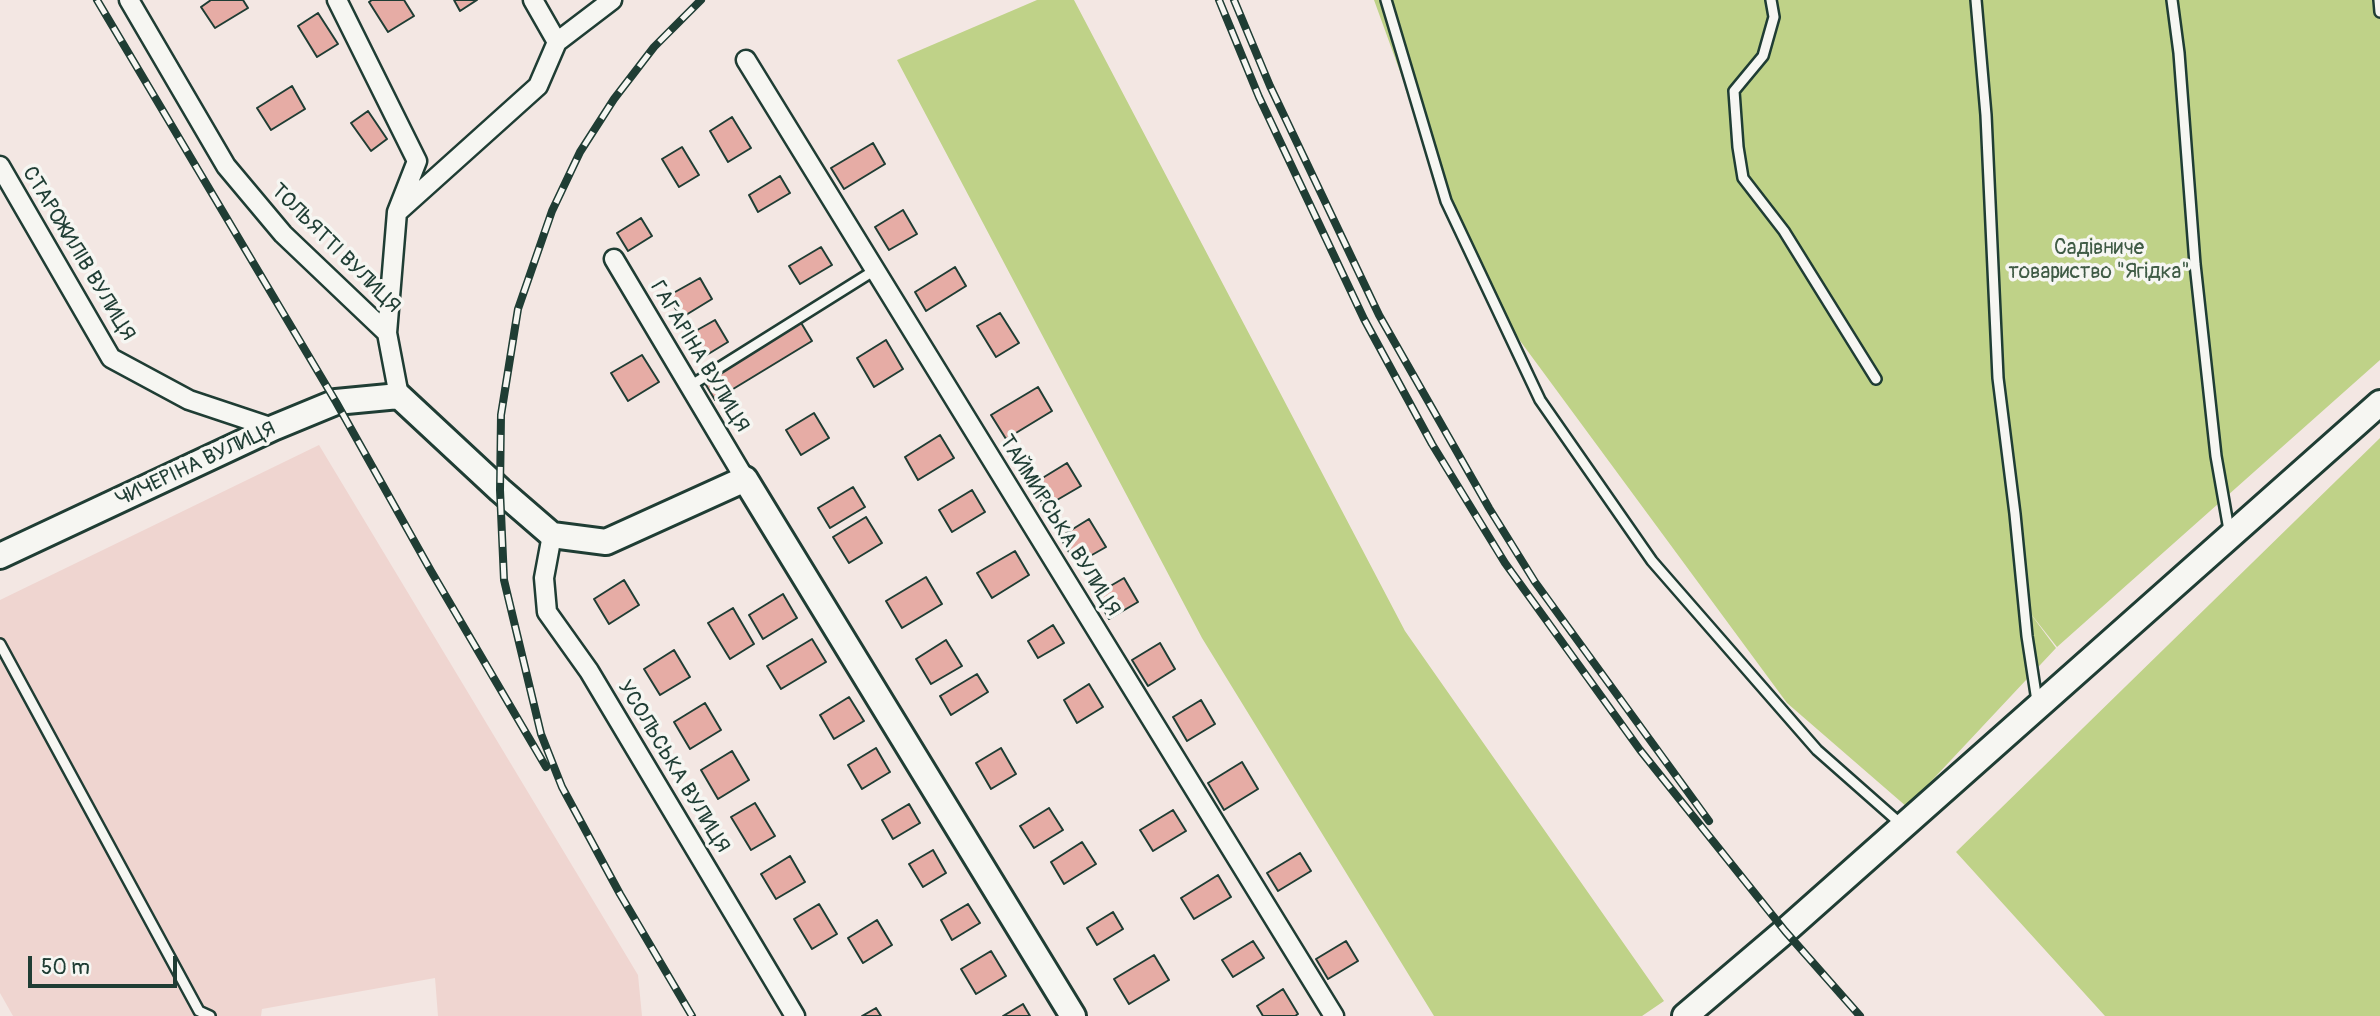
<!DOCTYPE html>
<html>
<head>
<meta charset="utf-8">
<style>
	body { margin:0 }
	#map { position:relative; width:2380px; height:1016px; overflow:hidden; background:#f3e7e3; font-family:Pangolin,sans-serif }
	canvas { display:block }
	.scale { position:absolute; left:28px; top:956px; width:149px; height:32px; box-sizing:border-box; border:4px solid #1f3d34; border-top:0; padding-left:9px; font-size:21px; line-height:24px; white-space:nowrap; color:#1f3d34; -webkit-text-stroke:5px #f6f6f2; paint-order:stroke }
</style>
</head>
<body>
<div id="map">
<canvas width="2380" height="1016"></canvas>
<div class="scale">50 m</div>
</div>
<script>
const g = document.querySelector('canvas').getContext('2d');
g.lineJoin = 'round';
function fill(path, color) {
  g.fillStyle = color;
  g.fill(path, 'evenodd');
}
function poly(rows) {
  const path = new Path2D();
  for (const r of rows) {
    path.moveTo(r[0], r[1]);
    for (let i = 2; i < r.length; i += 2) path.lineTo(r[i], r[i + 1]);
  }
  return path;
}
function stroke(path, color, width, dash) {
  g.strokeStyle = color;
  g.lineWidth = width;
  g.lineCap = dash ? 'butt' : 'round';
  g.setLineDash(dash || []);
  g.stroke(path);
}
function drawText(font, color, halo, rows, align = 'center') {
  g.font = font + ' Pangolin,sans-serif';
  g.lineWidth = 7;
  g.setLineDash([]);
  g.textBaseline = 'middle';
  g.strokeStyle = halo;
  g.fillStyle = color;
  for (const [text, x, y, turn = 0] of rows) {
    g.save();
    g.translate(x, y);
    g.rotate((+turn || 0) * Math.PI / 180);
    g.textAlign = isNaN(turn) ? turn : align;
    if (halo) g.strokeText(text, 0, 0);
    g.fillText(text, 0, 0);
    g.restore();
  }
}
fill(poly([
	[319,445,638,975,642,1016,438,1016,435,978,262,1009,261,1016,13,1016,0,993,0,600]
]), '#efd5d0');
fill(poly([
	[1037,0,1074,0,1405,631,1664,1001,1642,1016,1434,1016,1202,638,897,60],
	[1374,0,2380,0,2380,360,2057,647,2027,609,2056,648,1907,807,1787,703,1476,281],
	[2380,438,2380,1016,2105,1016,1956,852]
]), '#bfd288');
const building = poly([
	[211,0,243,0,248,8,215,28,201,7,211,0],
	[372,0,404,0,414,16,388,32,369,2,372,0],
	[454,0,477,0,460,11,454,0],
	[318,13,338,44,317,57,298,26,318,13],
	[292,86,305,109,271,130,257,108,292,86],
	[368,111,387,139,371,151,351,123,368,111],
	[732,117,751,148,728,162,710,131,732,117],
	[873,143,885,164,844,189,831,168,873,143],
	[682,147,699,175,679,187,662,159,682,147],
	[780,176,790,193,758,212,749,195,780,176],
	[903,210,917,234,889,250,875,227,903,210],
	[641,218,652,236,628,251,617,233,641,218],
	[821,247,832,265,800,284,789,266,821,247],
	[955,267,966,286,926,311,915,292,955,267],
	[700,278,712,299,681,318,668,296,700,278],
	[1000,313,1019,343,996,357,977,326,1000,313],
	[715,320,728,342,705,356,692,333,715,320],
	[800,321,812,341,715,400,703,380,800,321],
	[886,340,903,369,874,387,857,358,886,340],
	[642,355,659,382,628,401,611,373,642,355],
	[1038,387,1052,411,1006,439,991,415,1038,387],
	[814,413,829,438,801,455,786,430,814,413],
	[940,435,954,458,918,480,905,457,940,435],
	[1067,463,1081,486,1045,507,1031,485,1067,463],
	[853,487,865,507,830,528,818,508,853,487],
	[972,490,985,512,952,532,939,510,972,490],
	[866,517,882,543,849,563,833,537,866,517],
	[1089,519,1106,547,1076,564,1060,537,1089,519],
	[1015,551,1029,575,992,598,977,573,1015,551],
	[926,577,942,604,902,628,886,601,926,577],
	[1124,578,1138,602,1109,619,1095,595,1124,578],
	[624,580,639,605,609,624,594,599,624,580],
	[783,594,797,618,763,639,749,615,783,594],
	[733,608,754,644,730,659,708,623,733,608],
	[1053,625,1064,643,1038,658,1028,641,1053,625],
	[812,639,826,662,781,689,767,666,812,639],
	[946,640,962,666,931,684,916,659,946,640],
	[1160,643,1175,669,1148,686,1132,660,1160,643],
	[674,650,690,677,660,695,644,669,674,650],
	[977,674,988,692,951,715,940,696,977,674],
	[1089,684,1103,707,1077,723,1064,700,1089,684],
	[849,697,864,721,834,739,820,715,849,697],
	[1201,700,1215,724,1187,741,1173,717,1201,700],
	[705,703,721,730,690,749,674,722,705,703],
	[876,748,890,772,862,789,848,765,876,748],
	[1001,748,1016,774,991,789,976,763,1001,748],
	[732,751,749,780,718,799,701,770,732,751],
	[1242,762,1258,789,1224,810,1208,783,1242,762],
	[755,803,775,836,751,850,731,817,755,803],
	[909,804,920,823,893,839,882,820,909,804],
	[1049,808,1063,830,1034,848,1020,826,1049,808],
	[1173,810,1186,831,1153,851,1140,830,1173,810],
	[1082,842,1096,864,1064,884,1051,862,1082,842],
	[933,850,946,873,923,887,909,864,933,850],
	[1300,853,1311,871,1278,891,1267,873,1300,853],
	[790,856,805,882,776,899,761,874,790,856],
	[1218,875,1231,897,1194,919,1181,898,1218,875],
	[819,904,837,934,812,949,794,919,819,904],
	[968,904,980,923,952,940,941,920,968,904],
	[1113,912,1123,929,1097,945,1087,928,1113,912],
	[877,920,892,945,863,963,848,938,877,920],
	[1253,941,1264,958,1233,977,1222,960,1253,941],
	[1346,941,1358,961,1328,979,1316,959,1346,941],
	[991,951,1006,976,976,994,961,969,991,951],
	[1154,955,1169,980,1129,1004,1114,979,1154,955],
	[1283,989,1298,1014,1295,1016,1263,1016,1257,1006,1283,989],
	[1023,1004,1030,1016,1003,1016,1023,1004],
	[876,1008,881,1016,862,1016,876,1008]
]);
fill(building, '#e6aca5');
stroke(building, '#1f3d34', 2);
const service = poly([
	[1386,0,1446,201,1540,400,1652,561,1817,750,1902,825],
	[1771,0,1774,17,1763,56,1734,91,1738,147,1743,178,1784,231,1876,379],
	[1976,0,1986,115,1998,378,2015,514,2027,636,2037,701],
	[2172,0,2179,53,2195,264,2216,456,2229,530],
	[2379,0,2380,12],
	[690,386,875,270],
	[0,644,199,1011,210,1016]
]);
const minor = poly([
	[129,0,226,166,283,234,387,333,399,396],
	[337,0,417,161,397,212,387,333],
	[533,0,557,42],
	[746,60,1334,1016],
	[0,166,111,358,189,400,273,428],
	[400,210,538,86,557,42,612,0],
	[614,259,745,479],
	[552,535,544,578,547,612,589,671,795,1016]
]);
const secondary = poly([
	[0,556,273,428,336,402,399,396,500,490,552,535,606,542,745,479,1073,1016],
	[1685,1016,1785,931,2380,403]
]);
stroke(service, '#1f3d34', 14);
stroke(minor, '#1f3d34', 23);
stroke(secondary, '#1f3d34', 30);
stroke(service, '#f6f6f2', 9);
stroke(minor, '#f6f6f2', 18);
stroke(secondary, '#f6f6f2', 24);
const rail = poly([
	[97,0,336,402,431,571,546,767],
	[1219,0,1259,97,1364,319,1432,444,1505,563,1640,750,1785,931,1860,1016],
	[1234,0,1270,86,1379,315,1489,508,1535,582,1709,821],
	[692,1016,620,894,562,787,541,734,504,580,500,490,501,415,518,309,552,211,580,152,614,99,654,47,701,0]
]);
stroke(rail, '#1f3d34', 8);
stroke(rail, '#f6f6f2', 5, [16]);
drawText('21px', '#1f3d34', '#f6f6f2', [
	["ТОЛЬЯТТІ ВУЛИЦЯ",335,249,45],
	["СТАРОЖИЛІВ ВУЛИЦЯ",78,254,59],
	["ГАГАРІНА ВУЛИЦЯ",699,357,59],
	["ЧИЧЕРІНА ВУЛИЦЯ",196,465,-25],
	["ТАЙМИРСЬКА ВУЛИЦЯ",1059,526,58],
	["УСОЛЬСЬКА ВУЛИЦЯ",673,767,59]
]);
drawText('21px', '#3f5b45', '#f6f6f2', [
	["Садівниче",2099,249],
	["товариство \"Ягідка\"",2099,273]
]);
</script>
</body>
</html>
